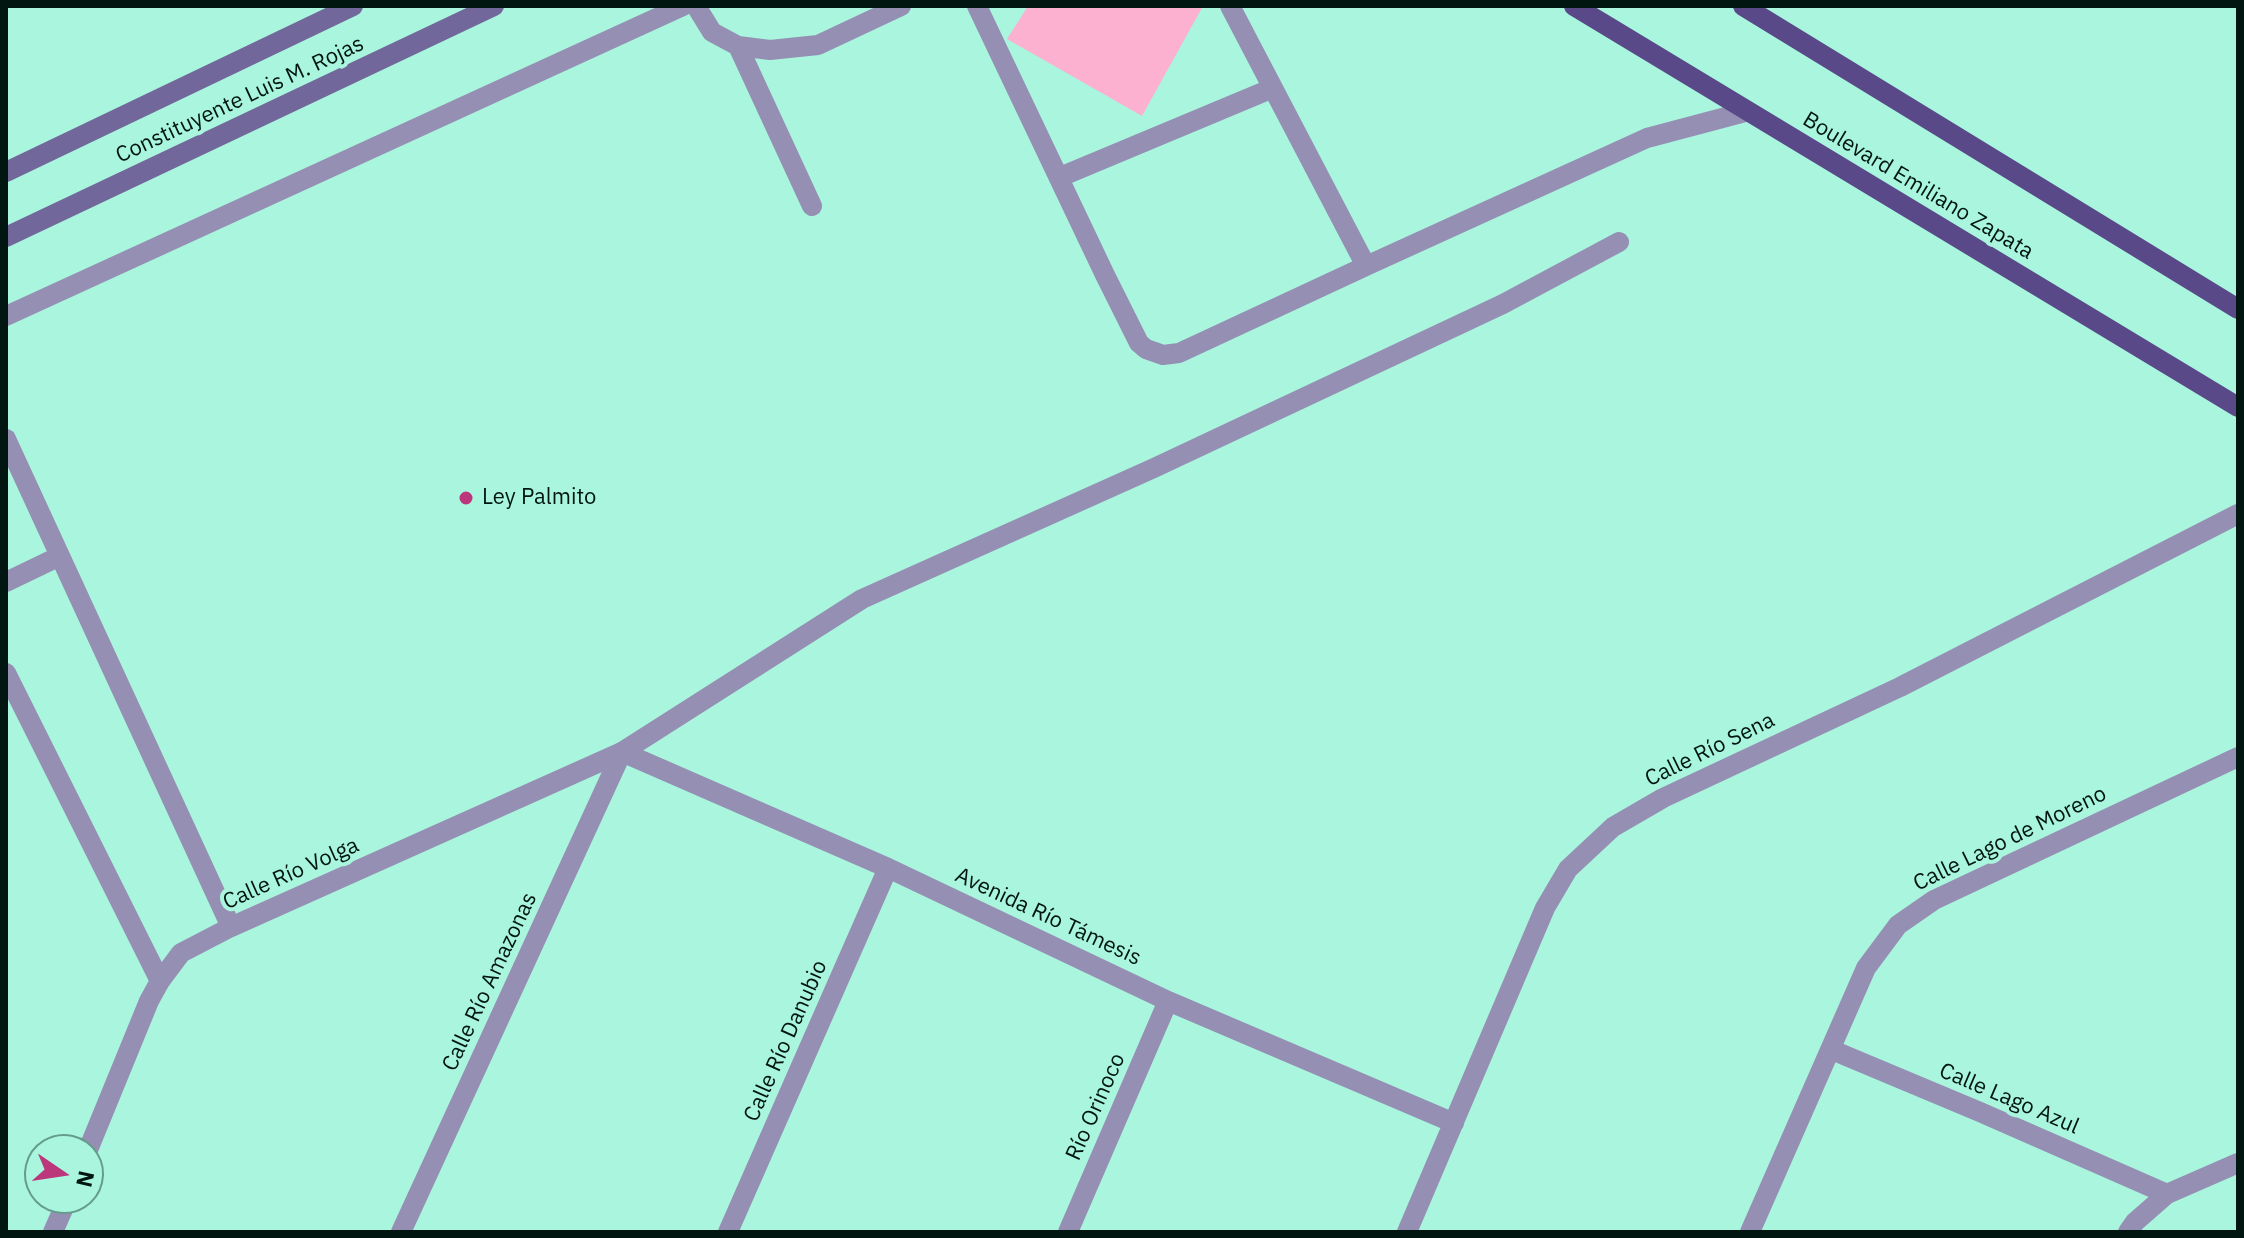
<!DOCTYPE html>
<html>
<head>
<meta charset="utf-8">
<style>
	body { margin:0 }
	#map { position:relative; width:2244px; height:1238px; overflow:hidden; background:#aaf5de; font-family:"IBM Plex Sans",sans-serif }
	canvas { display:block }
	.frame { position:absolute; inset:0; border:8px solid #011610; pointer-events:none }
	.north { position:absolute; left:24px; top:1134px; width:80px; height:80px; box-sizing:border-box; background:#aaf5de; border:2px solid #669c8c; border-radius:50%; rotate:103deg; font-size:22px; font-weight:700; line-height:32px; text-align:center; color:#011610 }
	.north::after { content:''; display:block; margin:auto; width:28px; height:36px; background:#bb367a; clip-path:polygon(50% 0,100% 100%,50% 72%,0 100%) }
</style>
</head>
<body>
<div id="map">
<canvas width="2244" height="1238"></canvas>
<div class="frame"></div>
<div class="north">N</div>
</div>
<script>
const g = document.querySelector('canvas').getContext('2d');
g.lineJoin = 'round';
function fill(path, color) {
  g.fillStyle = color;
  g.fill(path, 'evenodd');
}
function poly(rows) {
  const path = new Path2D();
  for (const r of rows) {
    path.moveTo(r[0], r[1]);
    for (let i = 2; i < r.length; i += 2) path.lineTo(r[i], r[i + 1]);
  }
  return path;
}
function stroke(path, color, width, dash) {
  g.strokeStyle = color;
  g.lineWidth = width;
  g.lineCap = dash ? 'butt' : 'round';
  g.setLineDash(dash || []);
  g.stroke(path);
}
function drawText(font, color, halo, rows, align = 'center') {
  g.font = font + ' "IBM Plex Sans",sans-serif';
  g.lineWidth = 8;
  g.setLineDash([]);
  g.textBaseline = 'middle';
  g.strokeStyle = halo;
  g.fillStyle = color;
  for (const [text, x, y, turn = 0] of rows) {
    g.save();
    g.translate(x, y);
    g.rotate((+turn || 0) * Math.PI / 180);
    g.textAlign = isNaN(turn) ? turn : align;
    if (halo) g.strokeText(text, 0, 0);
    g.fillText(text, 0, 0);
    g.restore();
  }
}
fill(poly([
	[1028,6,1203,6,1142,116,1007,39]
]), '#fbb1cf');
stroke(poly([
	[696,6,712,32,738,46,770,50,818,45,901,6],
	[977,6,1105,275,1139,343,1146,349,1163,355,1179,353,1366,266],
	[1230,6,1366,266,1647,138,1745,112],
	[738,46,812,206],
	[1060,177,1273,88],
	[6,316,683,6],
	[6,439,231,927],
	[6,582,60,556],
	[6,673,160,981],
	[622,752,862,599,1154,468,1503,304,1619,242]
]), '#968fb4', 20);
stroke(poly([
	[622,752,888,868,1168,1001,1454,1123],
	[1832,1050,1980,1112,2167,1194],
	[88,1150,149,1001,160,981,181,953,231,927,622,752],
	[53,1232,68,1198],
	[401,1232,622,752],
	[728,1232,888,868],
	[1068,1232,1168,1001],
	[1407,1232,1545,908,1568,869,1613,827,1663,798,1900,687,2238,514],
	[1750,1232,1866,968,1898,925,1934,900,2238,757],
	[2128,1232,2135,1222,2167,1194,2238,1163]
]), '#968fb4', 20);
stroke(poly([
	[6,172,353,6],
	[6,237,494,6]
]), '#72679b', 20);
stroke(poly([
	[1574,6,2238,407],
	[1743,6,2238,309]
]), '#594989', 20);
for (const [x, y, r, color] of [
	[466,498,8,"#bb367a"]
]) {
  const dot = new Path2D();
  dot.arc(x, y, r, 0, 2 * Math.PI);
  g.fillStyle = color;
  g.fill(dot);
  stroke(dot, '#aaf5de', 3);
}
drawText('22px', '#011610', '#aaf5de', [
	["Constituyente Luis M. Rojas",240,100,-25],
	["Boulevard Emiliano Zapata",1918,186,31],
	["Calle Río Sena",1710,750,-26],
	["Calle Lago de Moreno",2010,839,-26],
	["Calle Río Volga",291,874,-24],
	["Avenida Río Támesis",1048,917,25],
	["Calle Río Amazonas",490,982,-65],
	["Calle Río Danubio",786,1041,-66],
	["Calle Lago Azul",2009,1099,23],
	["Río Orinoco",1096,1107,-66]
]);
drawText('22px', '#011610', '#aaf5de', [
	["Ley Palmito",482,498]
], 'left');
</script>
</body>
</html>
